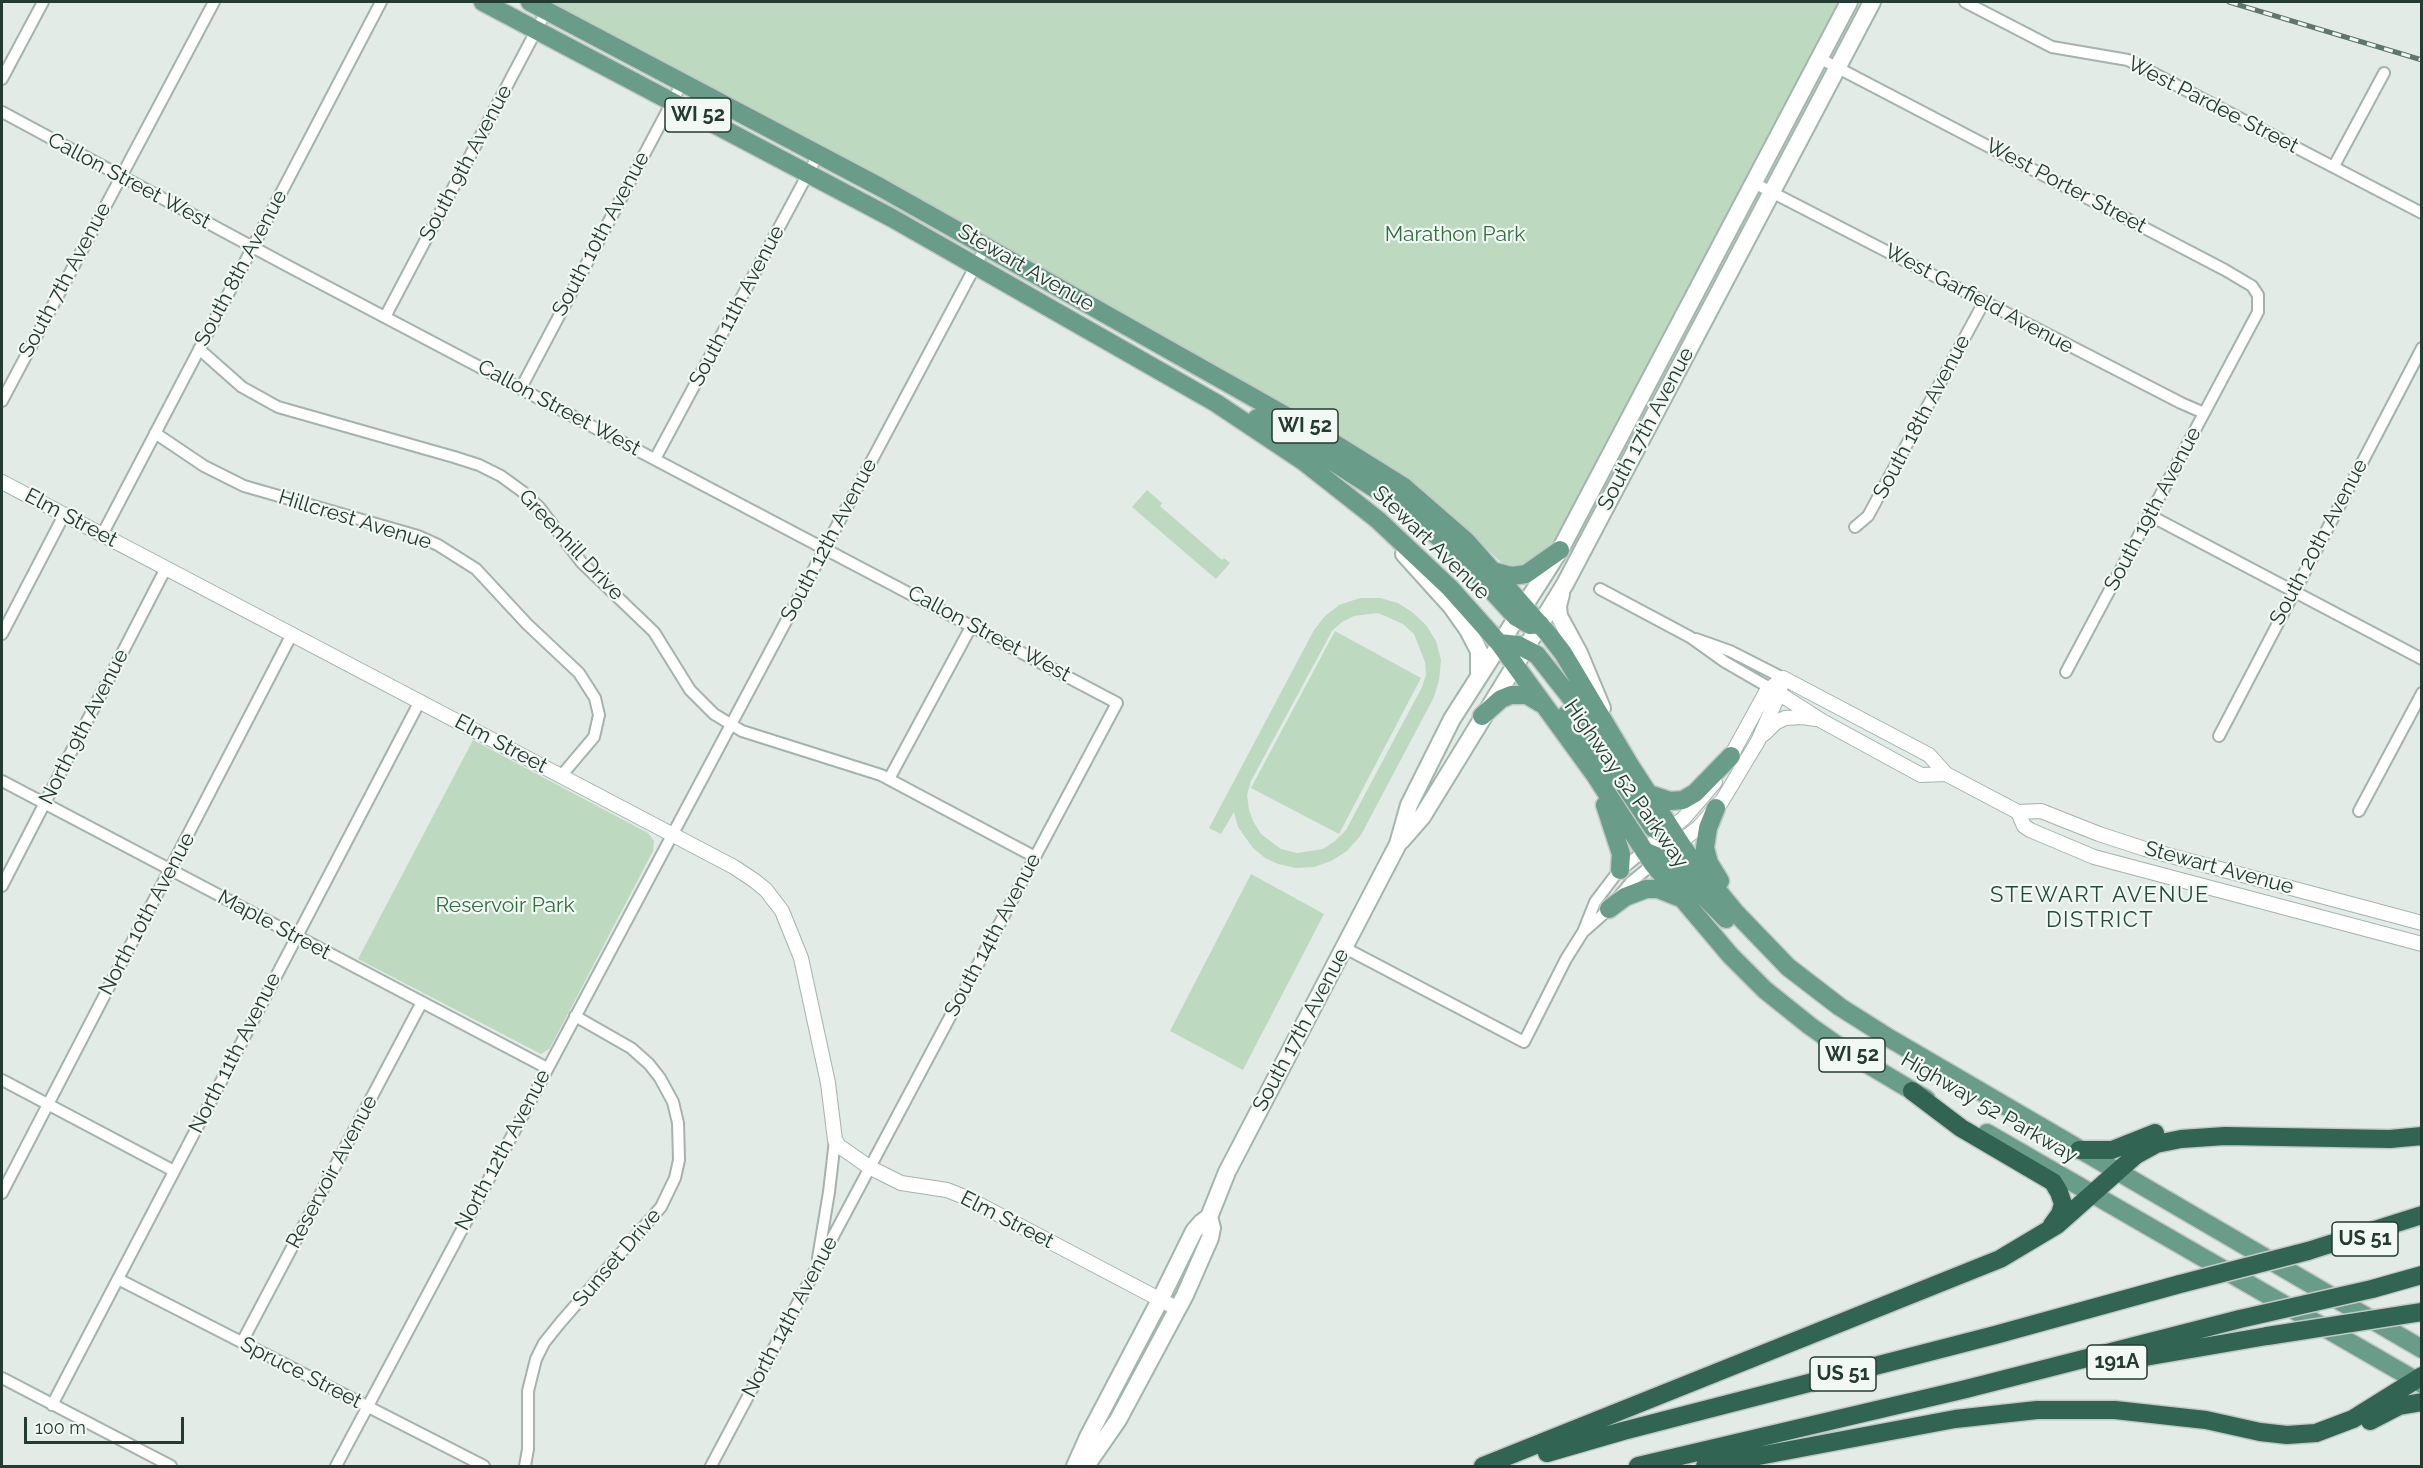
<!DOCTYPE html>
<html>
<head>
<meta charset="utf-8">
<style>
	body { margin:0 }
	#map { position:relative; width:2423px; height:1468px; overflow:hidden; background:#e2ebe6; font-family:Raleway,sans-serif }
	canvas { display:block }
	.frame { position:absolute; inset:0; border:3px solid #243b31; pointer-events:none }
	.scale { position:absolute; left:24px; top:1417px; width:160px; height:27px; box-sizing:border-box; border:3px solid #243b31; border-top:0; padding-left:8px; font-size:18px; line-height:21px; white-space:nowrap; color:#243b31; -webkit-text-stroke:4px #f2f8f4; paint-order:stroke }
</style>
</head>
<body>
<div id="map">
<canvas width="2423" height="1468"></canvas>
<div class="frame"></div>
<div class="scale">100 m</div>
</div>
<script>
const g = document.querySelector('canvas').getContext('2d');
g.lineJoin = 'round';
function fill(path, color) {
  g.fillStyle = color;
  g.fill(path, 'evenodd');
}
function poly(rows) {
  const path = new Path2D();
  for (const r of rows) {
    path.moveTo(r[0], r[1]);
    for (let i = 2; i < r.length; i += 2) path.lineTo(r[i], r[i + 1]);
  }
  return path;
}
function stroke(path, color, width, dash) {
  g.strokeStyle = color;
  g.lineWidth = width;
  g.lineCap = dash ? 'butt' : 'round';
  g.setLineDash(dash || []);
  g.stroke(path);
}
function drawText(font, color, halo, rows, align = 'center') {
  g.font = font + ' Raleway,sans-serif';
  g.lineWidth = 4.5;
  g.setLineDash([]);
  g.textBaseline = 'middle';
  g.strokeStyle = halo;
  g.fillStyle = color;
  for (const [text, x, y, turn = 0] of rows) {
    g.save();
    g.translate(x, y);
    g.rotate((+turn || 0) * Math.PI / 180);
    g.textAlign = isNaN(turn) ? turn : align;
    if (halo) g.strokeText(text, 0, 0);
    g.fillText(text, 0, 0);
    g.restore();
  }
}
fill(poly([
	[547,2,1841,2,1559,535,1552,545,1529,566,1511,568,1502,563,1445,510,1354,446,964,223],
	[1147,490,1162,503,1160,506,1222,560,1224,558,1230,563,1216,579,1132,507],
	[1360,598,1380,598,1398,603,1412,612,1426,625,1436,641,1441,660,1439,680,1434,697,1361,835,1347,851,1331,861,1314,867,1296,868,1278,864,1265,858,1253,848,1238,827,1234,812,1221,834,1209,828,1314,630,1325,616,1339,605],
	[1378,613,1403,624,1414,634,1425,662,1426,675,1422,687,1346,830,1335,841,1323,849,1297,853,1281,849,1261,834,1253,821,1249,810,1247,795,1251,781,1332,631,1342,622,1354,616],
	[1335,631,1421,678,1339,834,1251,788],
	[473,740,648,833,654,841,653,851,550,1048,541,1054,358,959],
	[1251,874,1324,914,1243,1070,1170,1031]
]), '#bddac1');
const minor = poly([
	[1965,2,2052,47,2128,60,2422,213],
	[1819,58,2225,270,2252,286,2258,295,2258,312,2066,672],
	[2,79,43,2],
	[2,112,286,265,1117,703,711,1466],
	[2334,166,2384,73],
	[1754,183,2181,403,2204,413],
	[385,317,547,10],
	[199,349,242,387,278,407,454,457,479,465,501,476,523,492,539,507,582,563,654,632,690,690,714,714,742,731,881,775,1035,857],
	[521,388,683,81],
	[2,401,214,2],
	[155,433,204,466,244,486,418,536,438,545,476,569,527,624,579,673,595,698,599,715,594,737,561,776],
	[655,459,819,153],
	[2149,515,2422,659],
	[1855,527,1868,516,1984,302],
	[102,535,381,2],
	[1600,589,1690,637,1725,662,1770,688],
	[2,634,64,515],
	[1696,639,1730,651,1783,678],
	[2219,736,2422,348],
	[889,779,972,625],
	[2,781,547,1068],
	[2359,811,2422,693],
	[2,886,166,568],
	[1583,932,1609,909,1631,882,1653,864],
	[1345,948,1524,1042,1566,959,1583,932,1595,902,1617,873,1644,851],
	[2,1080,174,1171],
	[2,1193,292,634],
	[818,1258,829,1192,835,1140],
	[118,1279,484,1466],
	[242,1342,422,1002],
	[2,1378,171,1466],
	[52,1405,420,701],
	[336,1466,986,246],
	[525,1466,528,1449,528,1391,536,1359,544,1343,560,1323,661,1207,675,1178,679,1160,678,1123,673,1102,660,1078,649,1064,631,1048,575,1016]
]);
const tertiary = poly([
	[2,482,734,867,755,881,766,890,782,911,801,958,828,1083,835,1140,839,1146,869,1167,901,1183,947,1190,967,1198,1178,1309],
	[1783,678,1929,755,1946,774,2018,812,2041,811,2099,834,2145,849,2422,923],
	[1772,689,1822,721,1921,775,1946,774],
	[1764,734,1775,723,1785,718,1802,717,1816,719],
	[1727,763,1766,692,1783,678],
	[2018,812,2024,826,2030,830,2094,857,2422,944],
	[1644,851,1685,817,1715,782],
	[1654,863,1699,827,1722,801,1758,741,1778,696,1783,678]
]);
const secondary = poly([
	[1404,554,1451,606,1468,630,1479,651,1479,673],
	[1561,594,1558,606,1559,616,1579,653,1602,708],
	[1401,841,1422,817,1565,584,1872,2],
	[1075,1466,1088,1437,1160,1300,1194,1231,1201,1223,1209,1217],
	[1086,1466,1118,1420,1185,1295,1210,1238,1212,1228,1209,1217,1227,1172,1398,844,1409,805,1452,719,1560,550,1849,2]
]);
const primary = poly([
	[483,2,892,218,1216,403,1303,461,1378,520,1415,555,1450,588,1499,643,1595,775,1653,864,1730,955,1765,990,1810,1026,1844,1050,1926,1099],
	[530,2,880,187,1327,439,1404,487,1466,541,1549,635,1563,653,1631,767,1686,852,1735,912,1788,967,1840,1007,1889,1038,2422,1349],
	[1257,418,1302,442,1405,508,1460,556,1516,617,1530,625,1540,624],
	[1496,572,1511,576,1526,574,1560,550],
	[1499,643,1518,645,1537,655,1605,741],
	[1566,715,1623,783,1653,828,1679,843],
	[1482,716,1501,699,1511,695,1527,695,1542,704],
	[1649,794,1670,801,1683,800,1695,793,1731,756],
	[1605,805,1621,854,1620,870],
	[1716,808,1708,828,1705,848,1709,863,1720,881],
	[1644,851,1669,861,1726,919],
	[1609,909,1625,897,1646,889,1658,889,1678,897],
	[1987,1133,2422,1384]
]);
const motorway = poly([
	[1912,1091,1961,1128,2053,1182,2059,1192,2063,1204,2060,1214,2052,1225],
	[2079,1150,2112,1150,2155,1133],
	[2308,1251,2422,1215],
	[2372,1289,2422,1275],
	[2116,1362,2267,1336],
	[2370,1421,2399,1406,2422,1402],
	[1547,1453,1623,1431,1995,1335,2180,1284],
	[1483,1466,2000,1259,2057,1225,2136,1155,2156,1144,2181,1139,2225,1136,2390,1139,2422,1136],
	[1638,1466,1966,1389,2240,1319],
	[1705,1466,1955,1419,2037,1410,2115,1410,2206,1420,2260,1432,2287,1435,2316,1433,2353,1419,2422,1376]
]);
stroke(minor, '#a5b3ac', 14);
stroke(tertiary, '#a5b3ac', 16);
stroke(secondary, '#a2b6ac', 20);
stroke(primary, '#c2c8c5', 21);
stroke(motorway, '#c2c8c5', 21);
stroke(minor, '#fff', 10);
stroke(tertiary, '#fff', 14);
stroke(secondary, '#fff', 16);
stroke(primary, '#6a9d89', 18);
stroke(motorway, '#326453', 18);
const rail = poly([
	[2229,2,2422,60]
]);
stroke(rail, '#5e766c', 5);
stroke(rail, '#f2f8f4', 3, [9]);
const motorwayBridge = poly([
	[2180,1284,2308,1251],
	[2240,1319,2372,1289],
	[2267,1336,2422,1312]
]);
stroke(motorwayBridge, '#c2c8c5', 21, []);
stroke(motorwayBridge, '#326453', 18);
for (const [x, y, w] of [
	[698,115,66],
	[1305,426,66],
	[1852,1055,66],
	[2365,1239,66],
	[2117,1362,60],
	[1843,1374,66]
]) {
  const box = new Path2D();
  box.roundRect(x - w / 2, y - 17, w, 34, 4.5);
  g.fillStyle = '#f2f8f4';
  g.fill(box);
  stroke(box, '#243b31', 1.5);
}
drawText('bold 20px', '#243b31', null, [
	["WI 52",698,115],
	["WI 52",1305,426],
	["WI 52",1852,1055],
	["US 51",2365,1239],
	["191A",2117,1362],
	["US 51",1843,1374]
]);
drawText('21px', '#243b31', '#f2f8f4', [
	["West Pardee Street",2213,105,27],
	["South 9th Avenue",466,163,-62],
	["Callon Street West",129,181,28],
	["West Porter Street",2066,186,28],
	["South 10th Avenue",601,234,-62],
	["South 8th Avenue",241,268,-62],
	["Stewart Avenue",1026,268,30],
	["South 7th Avenue",65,280,-62],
	["West Garfield Avenue",1979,299,28],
	["South 11th Avenue",737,306,-62],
	["Callon Street West",559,408,28],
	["South 18th Avenue",1922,417,-62],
	["South 17th Avenue",1646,429,-62],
	["South 19th Avenue",2153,509,-62],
	["Elm Street",71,518,28],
	["Hillcrest Avenue",355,520,17],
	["South 12th Avenue",829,540,-62],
	["South 20th Avenue",2319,542,-62],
	["Stewart Avenue",1431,543,44],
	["Greenhill Drive",571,545,47],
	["Callon Street West",989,634,28],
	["North 9th Avenue",84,727,-63],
	["Elm Street",501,744,28],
	["Highway 52 Parkway",1626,784,55],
	["Stewart Avenue",2219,868,15],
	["North 10th Avenue",147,914,-62],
	["Maple Street",274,925,28],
	["South 14th Avenue",993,935,-62],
	["South 17th Avenue",1301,1030,-62],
	["North 11th Avenue",235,1053,-63],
	["Highway 52 Parkway",1989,1108,30],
	["North 12th Avenue",503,1150,-62],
	["Reservoir Avenue",332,1172,-62],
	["Elm Street",1007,1220,27],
	["Sunset Drive",617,1258,-49],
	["North 14th Avenue",790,1317,-62],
	["Spruce Street",301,1373,27]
]);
drawText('21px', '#316e40', '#f2f8f4', [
	["Marathon Park",1455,235],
	["Reservoir Park",505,906]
]);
g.letterSpacing = '1.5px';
drawText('22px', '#214b3b', '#f2f8f4', [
	["STEWART AVENUE",2100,895],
	["DISTRICT",2100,920]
]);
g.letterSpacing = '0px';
</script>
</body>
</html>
